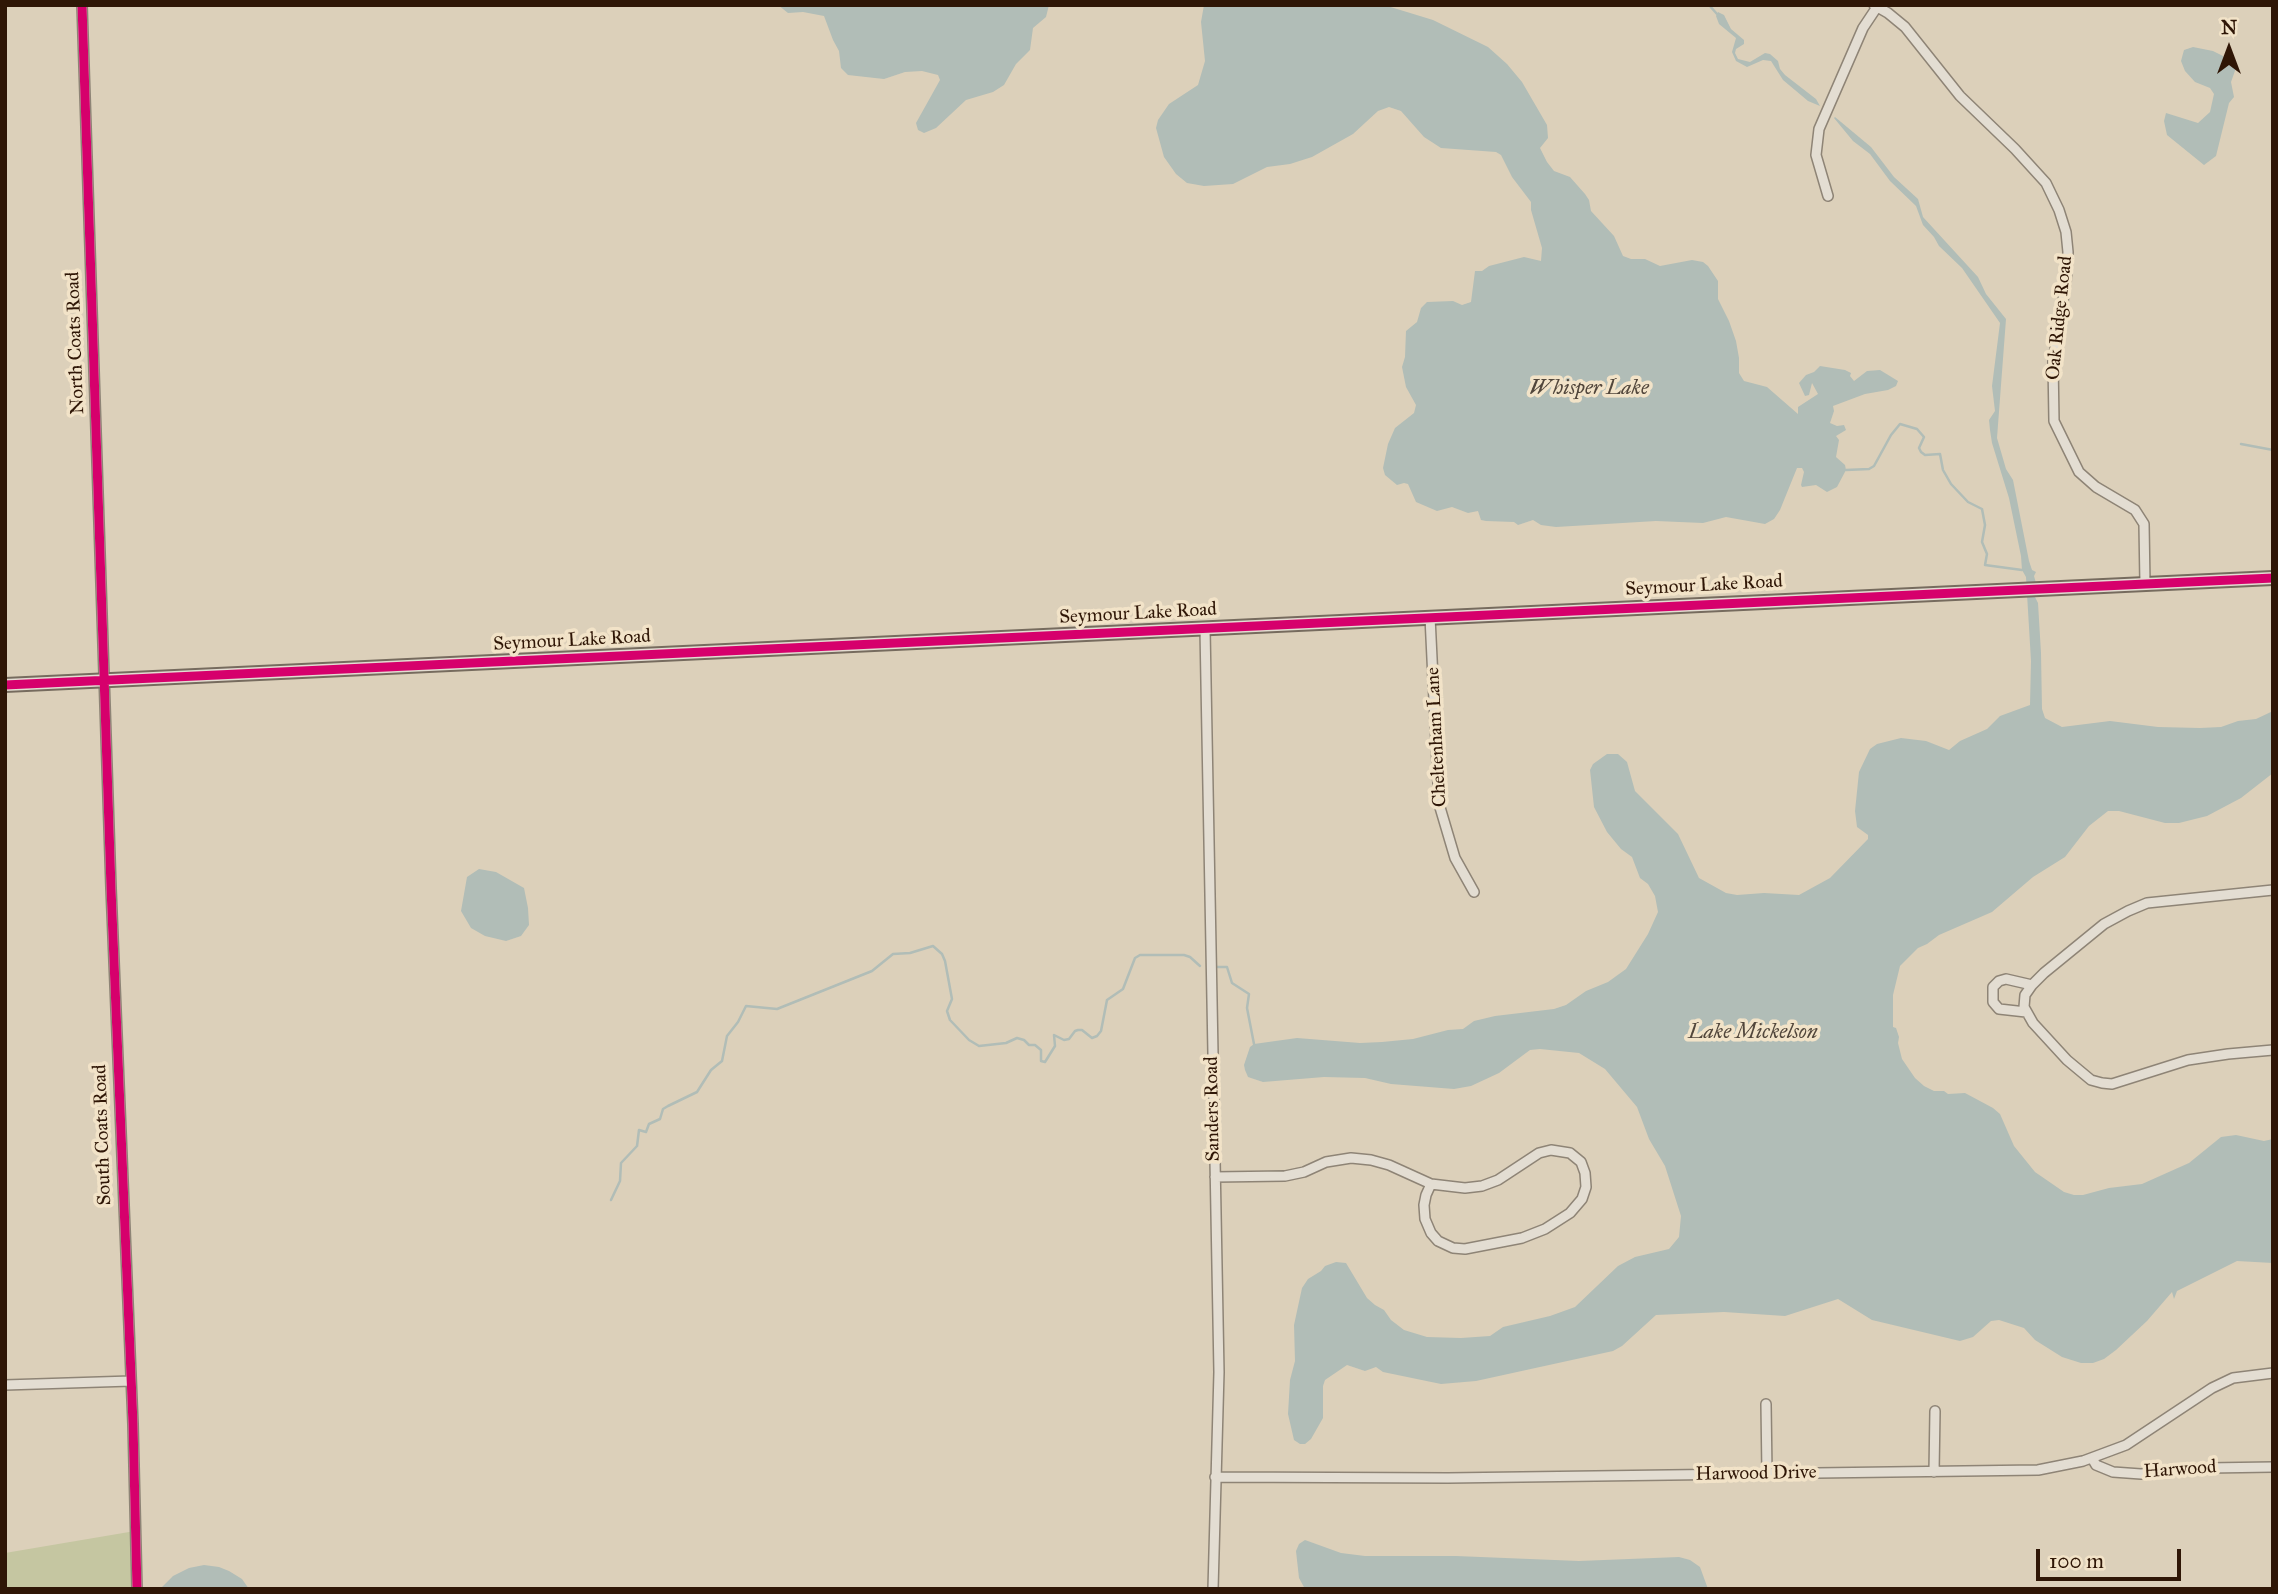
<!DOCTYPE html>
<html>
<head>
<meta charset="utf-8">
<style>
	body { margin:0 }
	#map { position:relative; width:2278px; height:1594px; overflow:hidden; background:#dcd0ba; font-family:"IM FELL Great Primer",serif }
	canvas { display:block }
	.frame { position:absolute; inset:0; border:7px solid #2f1606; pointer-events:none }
	.north { position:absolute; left:2194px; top:14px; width:70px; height:70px; -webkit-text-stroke:5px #f2e3c8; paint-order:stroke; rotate:0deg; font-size:19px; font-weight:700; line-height:28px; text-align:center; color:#2f1606 }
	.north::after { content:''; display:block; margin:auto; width:24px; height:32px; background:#2f1606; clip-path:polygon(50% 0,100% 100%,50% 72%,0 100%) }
	.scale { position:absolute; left:2036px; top:1549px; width:145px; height:32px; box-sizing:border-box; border:4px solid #2f1606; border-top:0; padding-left:9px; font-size:21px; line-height:24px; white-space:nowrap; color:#2f1606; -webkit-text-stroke:5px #f2e3c8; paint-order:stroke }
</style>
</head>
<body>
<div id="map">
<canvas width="2278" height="1594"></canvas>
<div class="frame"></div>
<div class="north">N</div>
<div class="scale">100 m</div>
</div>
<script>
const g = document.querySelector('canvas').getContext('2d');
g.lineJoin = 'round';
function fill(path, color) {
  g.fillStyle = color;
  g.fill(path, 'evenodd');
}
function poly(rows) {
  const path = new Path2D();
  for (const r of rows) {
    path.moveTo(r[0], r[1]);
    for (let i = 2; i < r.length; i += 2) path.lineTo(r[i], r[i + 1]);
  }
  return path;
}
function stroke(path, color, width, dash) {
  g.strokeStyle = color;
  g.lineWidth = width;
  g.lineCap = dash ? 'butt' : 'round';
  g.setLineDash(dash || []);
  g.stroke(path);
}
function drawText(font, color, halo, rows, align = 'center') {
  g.font = font + ' "IM FELL Great Primer",serif';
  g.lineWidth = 7;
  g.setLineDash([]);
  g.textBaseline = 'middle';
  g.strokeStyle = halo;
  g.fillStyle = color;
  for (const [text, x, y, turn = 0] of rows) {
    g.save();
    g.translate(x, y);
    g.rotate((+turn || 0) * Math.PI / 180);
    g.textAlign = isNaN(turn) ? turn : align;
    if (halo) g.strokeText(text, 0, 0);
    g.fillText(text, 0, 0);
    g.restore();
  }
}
fill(poly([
	[135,1531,137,1589,5,1589,5,1553]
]), '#c5c6a1');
fill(poly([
	[778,5,1049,5,1046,17,1033,28,1030,50,1016,64,1004,85,993,92,966,100,936,128,924,133,918,130,916,123,940,80,938,75,922,71,905,72,884,79,848,75,841,68,839,51,833,40,824,16,803,12,788,13],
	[1204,5,1384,5,1433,20,1488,47,1507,64,1522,82,1547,125,1548,138,1540,148,1547,162,1554,171,1570,177,1585,194,1589,200,1591,211,1614,236,1623,256,1631,259,1645,259,1660,266,1692,260,1703,262,1708,266,1718,281,1718,299,1729,321,1736,341,1739,358,1739,373,1744,381,1767,387,1798,414,1798,407,1818,394,1812,383,1809,395,1805,396,1799,383,1806,375,1814,372,1820,366,1845,370,1851,373,1850,376,1854,381,1867,371,1880,370,1898,381,1896,386,1888,390,1865,394,1833,406,1834,411,1830,423,1837,426,1844,425,1846,430,1836,436,1839,440,1836,457,1845,465,1846,470,1837,487,1827,492,1816,485,1802,487,1801,485,1804,472,1802,468,1797,468,1780,510,1774,519,1765,524,1726,517,1703,523,1656,521,1556,527,1541,525,1533,520,1518,525,1514,522,1486,521,1481,520,1478,511,1468,513,1452,507,1437,511,1416,502,1408,484,1404,483,1397,485,1385,475,1383,468,1388,444,1395,428,1414,413,1416,405,1406,387,1402,367,1405,357,1406,331,1417,322,1421,308,1427,302,1453,301,1462,305,1471,302,1475,271,1482,271,1489,266,1524,257,1541,261,1542,248,1531,210,1531,202,1512,177,1501,155,1496,152,1441,148,1424,137,1401,111,1389,107,1378,111,1353,134,1312,157,1290,164,1267,167,1233,184,1204,186,1187,183,1176,174,1164,157,1156,128,1158,120,1169,104,1198,85,1205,61,1201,22],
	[1718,12,1724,15,1731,29,1744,40,1744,44,1736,49,1735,53,1738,59,1750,62,1765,53,1770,54,1778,61,1780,69,1785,75,1816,99,1820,106,1808,101,1783,80,1771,61,1763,60,1747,67,1736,61,1732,52,1736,38,1719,24,1716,16],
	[2193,47,2213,51,2223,56,2226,61,2235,61,2236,68,2231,82,2234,97,2229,103,2216,156,2204,165,2167,135,2164,121,2166,113,2198,123,2210,112,2214,94,2210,88,2195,82,2185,71,2181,61,2184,50],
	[1835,117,1871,147,1894,177,1918,199,1923,217,1978,277,1986,294,2006,319,1997,438,2006,469,2013,480,2029,561,2032,570,2036,572,2034,576,2036,583,2035,597,2038,603,2041,653,2042,709,2045,718,2062,727,2110,721,2158,727,2200,728,2221,727,2238,721,2256,719,2273,711,2273,773,2241,798,2207,816,2179,823,2165,823,2119,811,2108,811,2089,826,2065,857,2033,877,1992,912,1939,935,1927,944,1918,948,1900,966,1893,995,1893,1027,1896,1028,1899,1037,1898,1043,1902,1059,1915,1078,1924,1086,1934,1091,1944,1091,1948,1094,1965,1093,1993,1108,2000,1114,2014,1146,2035,1172,2064,1192,2074,1195,2083,1195,2109,1188,2142,1184,2189,1163,2221,1137,2236,1135,2264,1141,2273,1139,2273,1263,2237,1261,2177,1291,2174,1299,2172,1292,2147,1321,2116,1350,2104,1359,2093,1363,2081,1363,2062,1357,2035,1340,2024,1328,1999,1320,1991,1321,1973,1337,1960,1341,1872,1320,1838,1299,1785,1316,1724,1312,1656,1315,1622,1346,1613,1351,1476,1381,1441,1384,1383,1372,1376,1367,1365,1371,1347,1365,1325,1380,1323,1386,1323,1418,1311,1439,1305,1444,1300,1444,1294,1440,1288,1414,1290,1380,1295,1361,1294,1325,1302,1288,1308,1279,1321,1271,1325,1266,1336,1262,1346,1263,1367,1298,1375,1305,1384,1310,1391,1320,1404,1330,1427,1337,1461,1338,1490,1336,1503,1327,1550,1316,1575,1307,1618,1266,1635,1257,1669,1249,1679,1237,1681,1216,1665,1166,1649,1139,1637,1107,1605,1069,1579,1053,1540,1049,1530,1050,1499,1073,1471,1086,1454,1089,1391,1084,1365,1078,1324,1077,1263,1082,1248,1077,1245,1070,1244,1065,1250,1047,1254,1044,1297,1038,1360,1043,1382,1042,1413,1039,1448,1030,1463,1029,1474,1021,1495,1016,1554,1009,1566,1005,1586,991,1608,982,1626,969,1648,934,1658,912,1655,896,1648,884,1640,878,1632,857,1621,849,1607,832,1594,807,1590,770,1593,764,1607,754,1618,754,1627,762,1635,791,1678,834,1699,878,1726,893,1737,895,1764,893,1799,895,1830,878,1868,839,1868,835,1857,827,1855,811,1859,772,1870,749,1877,744,1901,738,1926,741,1949,750,1960,741,1987,729,2000,716,2030,705,2031,661,2026,577,2022,570,2021,556,2009,498,1992,443,1990,430,1989,420,1995,411,1992,386,2000,323,1962,268,1939,246,1934,237,1923,225,1916,206,1890,181,1870,154,1853,141,1834,118],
	[479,869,496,872,524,888,528,908,529,925,521,936,506,941,485,936,471,928,461,911,467,877],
	[1305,1540,1341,1553,1365,1556,1456,1556,1579,1561,1679,1557,1690,1560,1700,1567,1708,1589,1305,1589,1299,1578,1296,1551,1299,1544],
	[204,1565,219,1567,229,1571,242,1579,249,1589,160,1589,173,1576,189,1568]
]), '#b1bdb7');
stroke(poly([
	[1709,5,1717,14],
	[2241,444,2273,450],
	[1846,470,1869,469,1874,466,1891,435,1900,424,1917,429,1924,437,1919,448,1921,452,1925,455,1940,454,1943,470,1951,484,1968,502,1982,509,1985,525,1982,542,1987,554,1985,565,2022,570],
	[1216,967,1227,967,1232,983,1249,994,1247,1008,1254,1044],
	[611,1200,620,1181,621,1163,637,1146,639,1130,646,1132,649,1124,660,1119,663,1109,668,1106,697,1092,711,1070,722,1061,727,1036,738,1022,746,1006,777,1009,872,971,893,954,910,953,933,946,942,954,945,961,952,999,947,1011,950,1020,969,1040,979,1046,1006,1043,1017,1038,1024,1040,1029,1045,1035,1045,1041,1050,1041,1061,1045,1062,1055,1046,1054,1035,1064,1040,1069,1039,1075,1031,1078,1030,1082,1030,1092,1038,1097,1036,1101,1031,1107,1000,1123,989,1135,958,1140,955,1184,955,1190,957,1200,966]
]), '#b1bdb7', 2.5);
const street = poly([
	[82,5,111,888,133,1424,137,1589],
	[1874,5,1888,13,1905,27,1960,96,2015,149,2046,183,2059,210,2066,232,2068,252,2066,282,2053,362,2054,421,2079,472,2096,487,2135,510,2144,524,2145,584],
	[1828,196,1816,155,1819,129,1863,28,1877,7],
	[1430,617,1439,804,1455,858,1474,892],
	[1205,629,1219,1372,1213,1589],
	[2273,890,2147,903,2128,911,2104,924,2044,973,2032,985,2025,995,2024,1007,2033,1023,2067,1060,2091,1080,2102,1083,2112,1084,2188,1060,2228,1054,2273,1050],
	[2026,1012,1999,1009,1993,1002,1993,987,1999,981,2006,979,2032,985],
	[1215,1177,1285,1176,1304,1172,1326,1162,1351,1158,1371,1160,1389,1165,1431,1184,1465,1188,1482,1186,1498,1180,1539,1153,1551,1150,1570,1153,1581,1162,1585,1173,1586,1187,1582,1199,1570,1213,1545,1229,1522,1238,1465,1249,1453,1248,1438,1241,1431,1233,1425,1219,1424,1205,1426,1195,1431,1184],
	[5,1385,131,1381],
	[1766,1404,1767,1473],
	[2092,1458,2096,1465,2113,1472,2141,1474,2208,1468,2273,1467],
	[1934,1472,1935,1411],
	[1215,1477,1448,1478,2038,1470,2083,1461,2126,1445,2212,1388,2233,1378,2273,1373]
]);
const secondary = poly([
	[5,685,2273,578]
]);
stroke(street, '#8e8476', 12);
stroke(secondary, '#766b5e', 16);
stroke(street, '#e3ddd2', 9);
stroke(secondary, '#e3ddd2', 12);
stroke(poly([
	[82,5,111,888,133,1424,137,1589],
	[5,685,2273,578]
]), '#d6006c', 9);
drawText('19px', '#2f1606', '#f2e3c8', [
	["Oak Ridge Road",2060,318,-84],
	["North Coats Road",76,343,-92],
	["Seymour Lake Road",1704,586,-3],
	["Seymour Lake Road",1138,614,-3],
	["Seymour Lake Road",572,641,-3],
	["Cheltenham Lane",1437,737,-93],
	["Sanders Road",1213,1109,-91],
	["South Coats Road",103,1135,-92],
	["Harwood",2180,1470,-4],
	["Harwood Drive",1756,1474,-1]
]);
drawText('italic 21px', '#51463b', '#f2e3c8', [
	["Whisper Lake",1589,389],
	["Lake Mickelson",1753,1033]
]);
</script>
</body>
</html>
